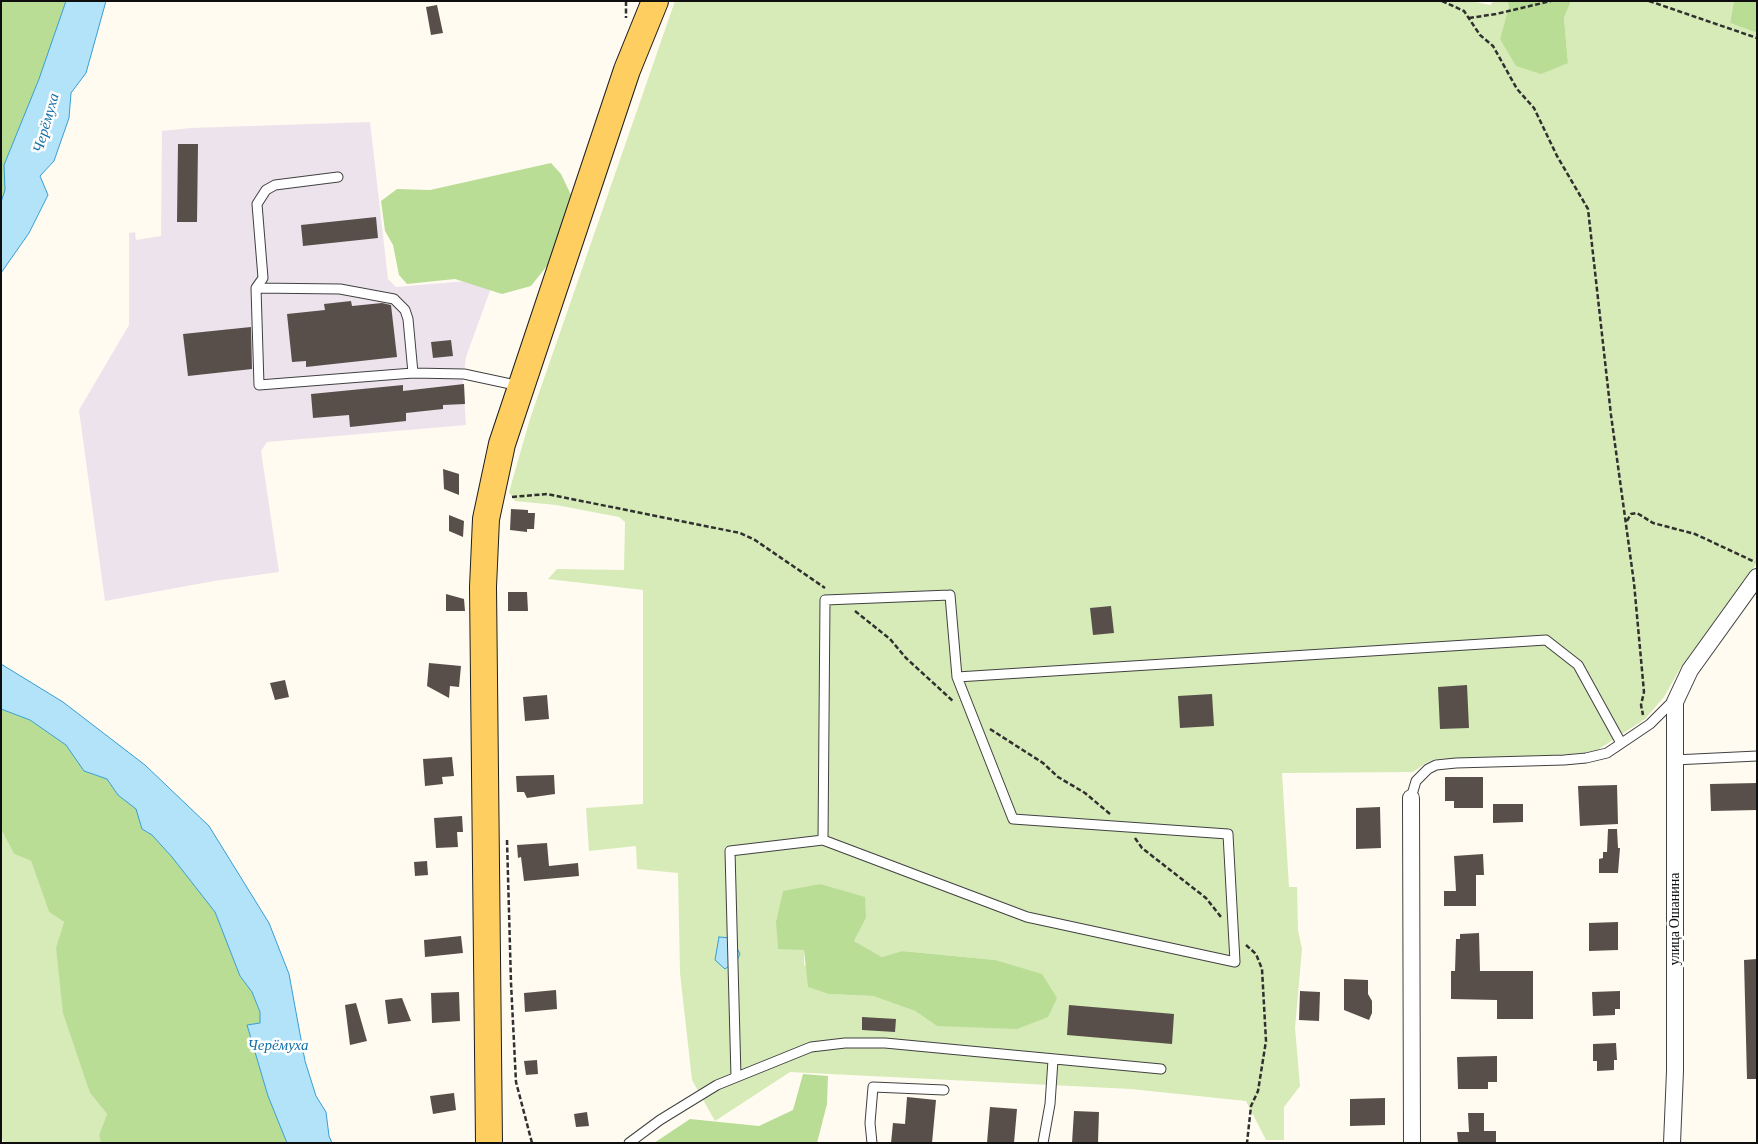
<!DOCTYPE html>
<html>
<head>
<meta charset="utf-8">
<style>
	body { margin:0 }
	#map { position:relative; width:1758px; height:1144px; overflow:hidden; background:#fffbf0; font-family:"Crimson Pro",serif }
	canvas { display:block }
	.frame { position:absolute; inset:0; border:2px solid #0e0e0e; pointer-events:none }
</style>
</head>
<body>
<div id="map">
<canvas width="1758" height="1144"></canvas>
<div class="frame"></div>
</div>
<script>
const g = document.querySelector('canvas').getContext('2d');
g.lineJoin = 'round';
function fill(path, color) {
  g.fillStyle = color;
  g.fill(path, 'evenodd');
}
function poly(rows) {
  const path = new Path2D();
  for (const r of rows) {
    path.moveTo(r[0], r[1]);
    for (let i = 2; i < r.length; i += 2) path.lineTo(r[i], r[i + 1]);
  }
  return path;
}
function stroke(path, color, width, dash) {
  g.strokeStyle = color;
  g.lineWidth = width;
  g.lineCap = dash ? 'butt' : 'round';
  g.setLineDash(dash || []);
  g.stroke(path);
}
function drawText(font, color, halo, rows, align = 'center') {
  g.font = font + ' "Crimson Pro",serif';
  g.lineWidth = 5;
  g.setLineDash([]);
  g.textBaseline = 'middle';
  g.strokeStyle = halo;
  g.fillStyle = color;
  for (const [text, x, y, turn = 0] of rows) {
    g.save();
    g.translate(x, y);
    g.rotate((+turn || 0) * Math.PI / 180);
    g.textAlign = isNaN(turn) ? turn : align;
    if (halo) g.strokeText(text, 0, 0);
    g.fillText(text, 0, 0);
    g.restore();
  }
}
fill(poly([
	[370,122,388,279,396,287,490,279,491,288,466,357,463,382,466,425,267,442,261,451,279,572,214,581,105,601,79,410,129,325,129,233,135,232,136,240,161,236,162,131,191,128]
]), '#ece3ed');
fill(poly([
	[675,1,1471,1,1490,5,1494,1,1507,1,1509,6,1500,40,1568,63,1564,18,1571,1,1734,1,1730,23,1757,33,1757,563,1681,667,1664,697,1645,719,1596,751,1561,755,1435,759,1426,763,1413,772,1282,773,1289,887,1297,887,1298,930,1302,949,1295,1028,1300,1086,1284,1107,1284,1140,1266,1140,1246,1101,1131,1089,790,1072,715,1121,692,1080,680,973,678,873,637,869,636,846,589,851,586,808,643,804,643,590,548,579,557,569,624,570,625,522,619,517,556,505,515,501,509,492,530,419],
	[820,884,866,918,854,941,882,957,902,951,995,960,937,1026,915,1011,873,996,829,994,804,964,804,949,776,921,783,892],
	[1,829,14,854,31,861,49,912,64,922,56,947,90,1093,107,1114,99,1135,101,1143,4,1143,1,1136]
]), '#d6ebb7');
fill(poly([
	[1,1,66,1,39,79,4,165,5,190,1,201],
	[1507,1,1571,1,1564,18,1568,63,1541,74,1516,66,1500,39,1509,6],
	[1734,1,1757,1,1757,33,1730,23],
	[551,163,561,174,571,195,566,224,550,262,531,286,502,294,455,279,407,284,399,275,393,245,385,231,381,201,397,189,430,190],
	[1,709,30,720,66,745,84,771,107,779,118,795,137,809,142,829,152,835,172,857,215,912,240,976,252,992,260,1012,260,1023,247,1025,268,1096,287,1143,101,1143,99,1135,107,1114,90,1093,63,1013,56,947,64,922,49,912,31,861,14,854,1,829],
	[820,884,865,897,866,918,854,941,882,957,902,951,995,960,1042,974,1057,998,1048,1017,1017,1029,937,1026,915,1011,873,996,829,994,808,987,804,950,778,949,776,921,783,891],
	[803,1074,828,1076,827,1104,817,1143,654,1143,690,1119,759,1126,793,1110]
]), '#badd96');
const water = poly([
	[66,1,106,1,86,73,71,93,69,118,54,161,40,176,48,195,29,233,1,273,1,202,5,190,4,165,39,79,66,1],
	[1,664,63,702,145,765,209,826,269,923,289,974,305,1061,316,1096,326,1112,329,1136,332,1143,287,1143,268,1096,247,1025,260,1023,260,1012,252,992,240,976,215,912,172,857,152,835,142,829,136,809,118,795,107,779,84,771,66,745,30,720,1,709,1,664],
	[719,937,732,938,740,954,737,960,725,969,715,960,719,937]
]);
fill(water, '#b2e3f9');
stroke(water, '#369ed3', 1);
fill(poly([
	[437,5,443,33,431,35,426,7],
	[178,144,198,144,197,222,177,222],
	[376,217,378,238,303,246,301,225],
	[351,301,352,306,382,303,391,305,397,357,306,367,306,361,292,362,287,314,325,310,324,304],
	[251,327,252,369,188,376,183,334],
	[451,340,453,356,433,358,431,342],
	[464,384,465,404,443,405,443,409,406,413,406,421,350,427,349,415,313,418,311,394,403,385,403,391],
	[443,469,459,474,459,495,444,489],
	[511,509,528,510,528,513,535,513,534,529,527,529,527,532,510,530],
	[449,515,464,521,463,537,449,531],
	[508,592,527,592,528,611,508,611],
	[446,594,464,599,465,611,446,611],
	[1111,606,1114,633,1093,635,1090,608],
	[429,663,461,666,459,687,450,686,449,698,427,686],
	[285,680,289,697,275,700,270,683],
	[1467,685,1469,728,1440,729,1438,687],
	[1212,694,1214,726,1180,728,1178,696],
	[547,695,549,719,525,721,523,697],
	[452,757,454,776,442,777,443,784,425,786,423,759],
	[554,775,555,794,527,798,524,792,517,792,516,776],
	[1445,777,1483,777,1483,808,1454,808,1454,801,1445,801],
	[1757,783,1757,810,1711,811,1710,784],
	[1617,785,1618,824,1580,826,1578,786],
	[1493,804,1523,804,1523,822,1493,823],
	[1380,807,1381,848,1356,849,1356,808],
	[462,816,463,832,457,832,458,847,436,848,434,818],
	[1608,829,1617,829,1618,848,1620,848,1618,873,1599,873,1599,859,1603,858,1603,852,1607,852],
	[547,843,549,866,578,863,579,876,524,881,521,857,518,858,517,845],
	[1483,854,1484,875,1476,875,1476,906,1444,906,1444,891,1456,891,1454,856],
	[427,861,428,875,415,876,414,862],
	[1618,922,1618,950,1589,951,1589,923],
	[1479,933,1480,971,1533,971,1533,1019,1497,1019,1497,1000,1451,999,1451,971,1455,971,1456,939,1460,939,1460,934],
	[461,936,463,953,425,957,424,940],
	[1757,959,1757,1079,1747,1079,1744,960],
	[1344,979,1368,980,1368,994,1372,1001,1372,1013,1369,1020,1344,1010],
	[556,990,557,1009,525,1012,524,993],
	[1300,991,1320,992,1319,1021,1299,1020],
	[1620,991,1620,1009,1615,1009,1615,1015,1593,1016,1592,992],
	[459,992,460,1021,432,1023,431,993],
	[402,998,411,1021,388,1024,385,1000],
	[356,1003,367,1041,350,1045,345,1005],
	[1069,1005,1174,1014,1172,1044,1067,1035],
	[862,1017,896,1019,895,1032,862,1030],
	[1616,1043,1617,1060,1614,1060,1614,1070,1597,1071,1597,1061,1593,1061,1593,1044],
	[1497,1056,1497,1082,1488,1082,1488,1089,1458,1089,1457,1057],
	[537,1060,538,1074,526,1075,524,1061],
	[454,1093,456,1110,433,1114,430,1096],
	[907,1097,936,1100,932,1143,891,1143,893,1123,905,1124],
	[1385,1098,1385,1125,1350,1126,1350,1099],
	[990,1107,1017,1109,1014,1143,987,1143],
	[1074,1111,1099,1112,1098,1143,1072,1143],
	[587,1112,589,1126,576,1127,574,1114],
	[1468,1113,1484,1113,1484,1131,1496,1131,1496,1143,1458,1143,1457,1132,1469,1132]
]), '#584f4a');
const lane = poly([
	[338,177,275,185,266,190,257,204,263,278,256,288,259,385,413,373,464,374,520,386],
	[256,288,340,289,394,299,405,310,408,319,413,373],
	[950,595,957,677,1013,819,1228,834,1235,962,1027,917,823,840,825,600,950,595],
	[957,677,1546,640,1578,665,1621,743],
	[1674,760,1757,756],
	[1411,798,1416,781,1428,769,1436,765,1456,763,1564,760,1586,758,1607,753,1650,724,1675,699],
	[736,1077,730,851,823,840],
	[629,1143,660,1120,717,1085,811,1047,845,1043,885,1043,1161,1069],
	[872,1143,870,1123,873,1087,944,1090],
	[1043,1143,1050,1104,1053,1060]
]);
const street = poly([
	[1411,798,1412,1143],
	[1672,1143,1675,1071,1675,702,1690,670,1757,577]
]);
const primary = poly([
	[489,1143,483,587,486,519,502,444,627,70,655,1]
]);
stroke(lane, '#414141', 11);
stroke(street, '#414141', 18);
stroke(primary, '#1f1f1f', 28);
stroke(poly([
	[626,1,626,18],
	[1442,1,1464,11,1480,35,1493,46,1517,89,1534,108,1557,156,1588,209,1611,415,1634,583,1644,692,1641,705,1643,715],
	[1649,1,1757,38],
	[1469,18,1496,14,1551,1],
	[512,497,547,494,740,533,755,540,825,588],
	[1627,521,1631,514,1637,513,1653,523,1695,534,1755,562],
	[855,611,890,639,906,658,954,702],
	[990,729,1043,763,1058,777,1085,793,1110,814],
	[1135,838,1142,848,1206,898,1221,917],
	[507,840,511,983,516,1082,532,1143],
	[1246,945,1256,954,1262,969,1266,1041,1258,1091,1251,1106,1247,1143]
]), '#303030', 2.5, [5, 2.5]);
stroke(lane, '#fff', 9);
stroke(street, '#fff', 16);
stroke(primary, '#fece61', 26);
drawText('14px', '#0e0e0e', '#fff', [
	["улица Ошанина",1675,919,-90]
]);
drawText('italic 15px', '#126fa6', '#fff', [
	["Черёмуха",46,123,-74],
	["Черёмуха",278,1045]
]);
</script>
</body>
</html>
